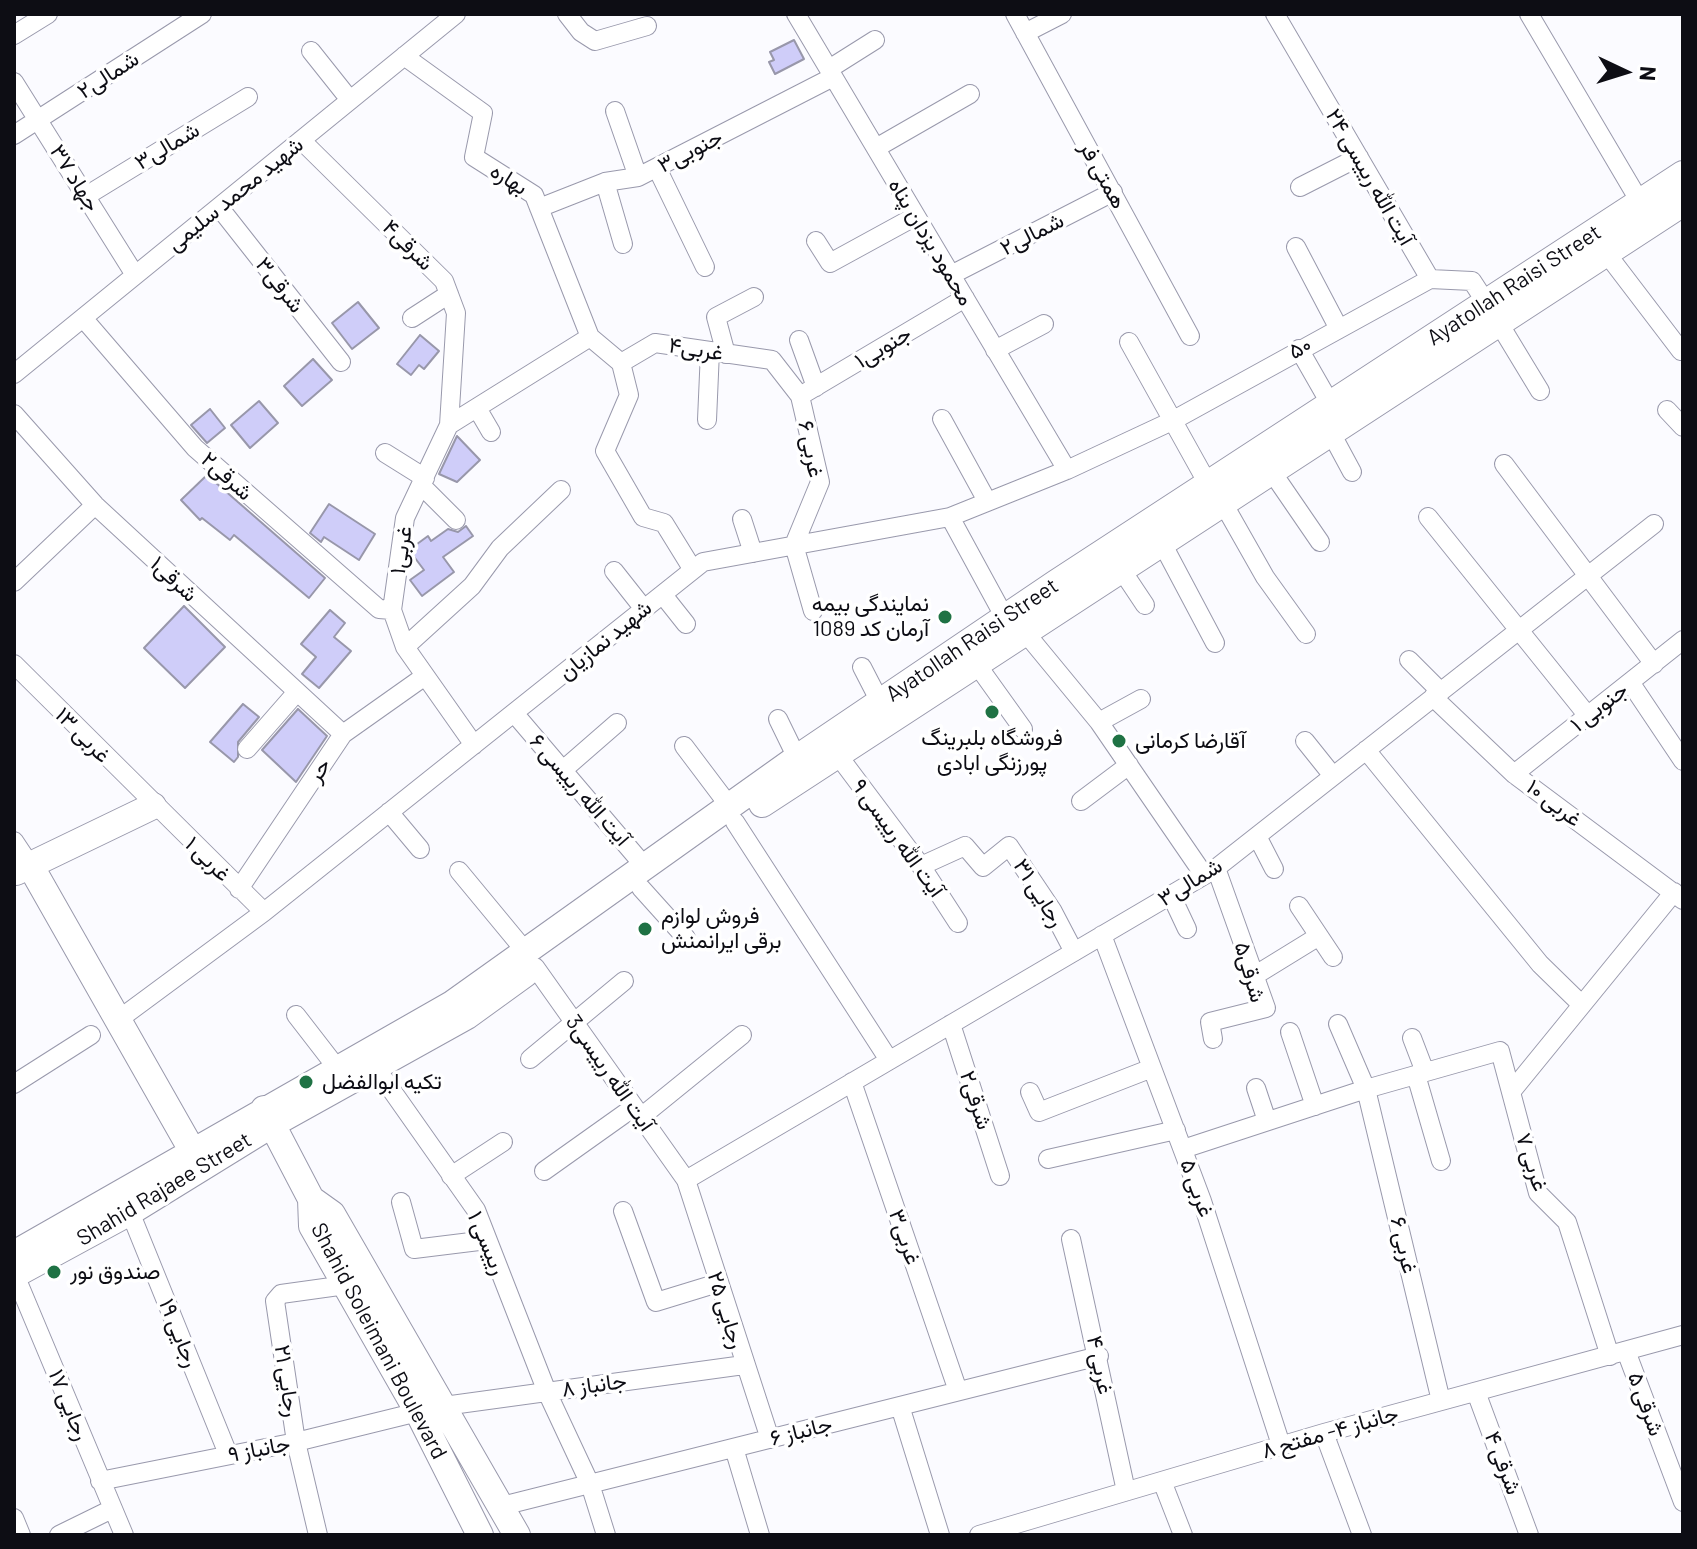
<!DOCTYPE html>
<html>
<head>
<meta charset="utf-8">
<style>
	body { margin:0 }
	#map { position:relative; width:1697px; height:1549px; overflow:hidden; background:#fbfbff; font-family:Barlow,sans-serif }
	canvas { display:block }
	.frame { position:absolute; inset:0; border:16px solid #0d0d14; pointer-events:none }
	.north { position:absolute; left:1585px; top:32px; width:80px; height:80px; -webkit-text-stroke:6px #fff; paint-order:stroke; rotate:94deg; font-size:22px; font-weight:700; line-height:32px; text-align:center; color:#0d0d14 }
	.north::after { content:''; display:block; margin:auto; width:28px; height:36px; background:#0d0d14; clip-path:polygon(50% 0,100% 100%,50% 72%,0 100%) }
</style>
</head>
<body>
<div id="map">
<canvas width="1697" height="1549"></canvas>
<div class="frame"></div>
<div class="north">N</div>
</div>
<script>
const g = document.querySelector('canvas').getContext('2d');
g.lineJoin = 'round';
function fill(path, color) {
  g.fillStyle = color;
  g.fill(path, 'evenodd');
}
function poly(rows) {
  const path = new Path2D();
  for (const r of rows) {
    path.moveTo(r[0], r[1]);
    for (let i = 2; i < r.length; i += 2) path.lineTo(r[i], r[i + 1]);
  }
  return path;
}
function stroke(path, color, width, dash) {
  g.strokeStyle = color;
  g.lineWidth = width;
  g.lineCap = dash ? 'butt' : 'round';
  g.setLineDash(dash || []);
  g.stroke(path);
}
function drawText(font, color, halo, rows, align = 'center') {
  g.font = font + ' Barlow,Vazirmatn,sans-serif';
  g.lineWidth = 7;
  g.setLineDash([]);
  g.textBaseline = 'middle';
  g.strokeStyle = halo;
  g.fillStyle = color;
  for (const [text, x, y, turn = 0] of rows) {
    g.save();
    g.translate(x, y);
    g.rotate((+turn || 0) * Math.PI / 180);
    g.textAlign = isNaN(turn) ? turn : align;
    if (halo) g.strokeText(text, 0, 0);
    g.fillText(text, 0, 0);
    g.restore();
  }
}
const building = poly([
	[794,40,804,59,775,74,769,62,774,60,770,52,794,40],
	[358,302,379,328,352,349,332,323,358,302],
	[420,335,439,351,424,369,419,365,411,375,397,364,420,335],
	[313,359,332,380,302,406,284,386,313,359],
	[259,401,278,423,250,448,231,425,259,401],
	[210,409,225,428,207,443,191,425,210,409],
	[457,436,480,460,457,482,439,474,457,436],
	[207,475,325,578,309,598,234,535,230,540,202,518,200,520,181,500,207,475],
	[329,504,375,534,359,560,324,537,321,542,310,533,329,504],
	[466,526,473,536,443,557,454,572,422,596,410,580,424,570,412,554,413,547,428,536,431,541,448,529,458,532,466,526],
	[184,606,225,647,185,688,144,648,184,606],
	[330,610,345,623,334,637,351,651,319,688,302,674,316,657,301,644,330,610],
	[243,704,259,717,238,742,238,757,234,762,210,742,243,704],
	[298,709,327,736,296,782,262,750,298,709]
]);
fill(building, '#cfcdf9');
stroke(building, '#9897aa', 2);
const street = poly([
	[567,14,581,32,595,41,647,26],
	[796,14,1067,470],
	[1015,14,1190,336],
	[1275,14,1430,279],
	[1529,14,1640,202],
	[1025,33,1062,14],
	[14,35,48,14],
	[311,51,350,100],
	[404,56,483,113,474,157,534,195,590,337,621,363,655,343,772,360,800,396,820,482,794,545,813,611],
	[829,69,875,40],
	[14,82,135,275],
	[615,111,638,177],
	[14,135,202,14],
	[301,140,444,281,456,313,449,425,405,518,392,610,405,647,474,745],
	[876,148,970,94],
	[657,168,705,267],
	[605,182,623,244],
	[1300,187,1359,157],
	[86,196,248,97],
	[219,207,341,362],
	[539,208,605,182,638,177,833,77],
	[816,241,830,263,916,216],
	[1296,247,1338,327],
	[1607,254,1681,351],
	[951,275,1113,192],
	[1430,279,1472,281,1487,304],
	[83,318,195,448,379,609,392,610],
	[412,318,449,294],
	[1500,325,1540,391],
	[799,340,816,387],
	[1129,342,1208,484],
	[1299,349,1331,405],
	[995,350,1044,324],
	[726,354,716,317,754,297],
	[621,363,629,395,605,451,643,517,664,523,693,570],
	[14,374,456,14],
	[800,396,965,298],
	[477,408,491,432],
	[1667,410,1683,427],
	[14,414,95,505,343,734],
	[942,419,987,501],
	[707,420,710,351],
	[449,425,590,337],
	[1331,433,1352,472],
	[385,453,425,478],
	[1504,464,1654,664],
	[1272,472,1320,542],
	[421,485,456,520],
	[1223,503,1265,577,1306,634],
	[950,517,1005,618],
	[1428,517,1588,716],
	[742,519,753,553],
	[1162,543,1215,643],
	[1121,569,1145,605],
	[614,571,644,609],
	[14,582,95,505],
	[663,595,686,624],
	[1024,631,1099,722,1204,875],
	[405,647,472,586,500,548,561,490],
	[1409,660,1441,692],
	[975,662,1023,729],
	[14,664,264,912],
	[862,667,880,702],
	[1630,682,1683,761],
	[1433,697,1514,774,1683,900],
	[514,713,646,868],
	[778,719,797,758],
	[1099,722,1141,699],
	[1305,741,1333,776],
	[684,746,730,807],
	[247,749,296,693],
	[1366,750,1540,964,1582,1005],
	[837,754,921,866,958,923],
	[563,770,617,723],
	[1514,774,1683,640],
	[1081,801,1129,765],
	[389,812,420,849],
	[735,822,889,1060],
	[1257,836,1274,869],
	[14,841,30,865],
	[921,866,965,846,983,867,1009,846,1052,910,1074,952],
	[459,871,526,952],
	[641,888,686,938],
	[239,889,343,734,425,676],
	[1171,895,1187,929],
	[1299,906,1333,957],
	[1102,935,1202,1201,1281,1445],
	[535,967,686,1180,770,1439],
	[1254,976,1319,936],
	[296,1015,337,1068],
	[118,1020,264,912,703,562,950,517,1067,470,1172,421,1430,279],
	[951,1024,1000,1176],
	[1338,1024,1366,1089,1441,1401],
	[1290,1032,1315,1106],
	[1412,1038,1425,1072],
	[1213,1039,1210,1022,1266,1008,1216,868],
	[530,1059,624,981],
	[376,1068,476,1210,547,1392,590,1484,606,1535],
	[1416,1075,1441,1161],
	[852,1082,958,1391],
	[14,1084,91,1035],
	[1256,1088,1267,1121],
	[1030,1092,1039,1112,1152,1068],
	[1511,1092,1674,892],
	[641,1117,742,1035],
	[1183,1149,1366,1089,1500,1051,1538,1193,1567,1222,1610,1356],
	[1048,1159,1176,1130],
	[544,1171,634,1107],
	[451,1176,503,1142],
	[686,1180,1215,869,1654,524],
	[401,1202,414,1249,487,1240],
	[623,1211,656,1302,718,1283],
	[130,1212,228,1454],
	[1071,1239,1126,1491],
	[15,1275,124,1535],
	[1626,1351,1683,1502],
	[1476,1392,1529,1535],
	[444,1406,744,1365],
	[900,1406,940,1535],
	[1324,1433,1362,1535],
	[734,1448,760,1535],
	[100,1481,296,1442,418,1412],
	[1162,1481,1183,1535],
	[502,1506,1099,1356],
	[14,1518,21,1535],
	[59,1535,112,1509],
	[318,1535,296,1442,275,1301,281,1294,346,1285],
	[979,1535,1324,1433,1683,1335]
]);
const secondary = poly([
	[762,804,1683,203],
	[30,865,193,1152],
	[16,872,153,806],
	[264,1109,311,1199,312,1226,418,1412,480,1535],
	[311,1199,332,1214,517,1535],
	[14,1254,452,1004,797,758,1056,583,1683,174],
	[14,1275,130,1212,271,1125,467,1016,525,974]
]);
stroke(street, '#9999ac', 20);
stroke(secondary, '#9999ac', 28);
stroke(street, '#fff', 18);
stroke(secondary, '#fff', 26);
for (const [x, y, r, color] of [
	[945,617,8,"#1f7244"],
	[992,712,8,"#1f7244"],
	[1119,741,8,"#1f7244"],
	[645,929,8,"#1f7244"],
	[306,1082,8,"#1f7244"],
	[54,1272,8,"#1f7244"]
]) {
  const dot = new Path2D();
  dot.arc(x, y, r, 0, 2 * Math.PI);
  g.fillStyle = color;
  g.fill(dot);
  stroke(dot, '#fff', 3);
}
drawText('22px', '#0d0d14', '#fff', [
	["شمالی۲",108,75,-33],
	["شمالی۳",167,146,-31],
	["جنوبی۳",690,151,-27],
	["همتی فر",1103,175,61],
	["آیت الله رییسی ۲۴",1370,177,60],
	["جهاد ۳۷",75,178,58],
	["بهاره",509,179,32],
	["شهید محمد سلیمی",235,194,-39],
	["شمالی۲",1032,234,-27],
	["محمود یزدان پناه",931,242,59],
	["شرقی۴",408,245,45],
	["شرقی۳",280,285,52],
	["Ayatollah Raisi Street",1514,285,-33],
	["جنوبی۱",883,347,-31],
	["۵۰",1300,348,-29],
	["غربی۴",696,349,9],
	["غربی ۶",811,449,79],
	["شرقی۲",227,476,42],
	["غربی۱",401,550,-81],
	["شرقی۱",174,579,43],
	["شهید نمازیان",605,640,-39],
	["Ayatollah Raisi Street",972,640,-34],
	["جنوبی ۱",1599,707,-38],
	["غربی ۱۳",83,735,45],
	["حر",319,770,-56],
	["آیت الله رییسی ۶",580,790,49],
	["غربی ۱۰",1554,803,37],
	["آیت الله رییسی ۹",898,838,54],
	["غربی ۱",208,859,44],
	["شمالی۳",1190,882,-32],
	["رجایی ۳۱",1039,893,58],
	["شرقی۵",1250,972,74],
	["آیت الله رییسی3",610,1073,55],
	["شرقی۲",976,1100,72],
	["غربی ۷",1532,1162,72],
	["غربی ۵",1197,1188,70],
	["Shahid Rajaee Street",164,1189,-31],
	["غربی۳",905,1237,71],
	["رییسی ۱",487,1243,67],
	["غربی ۶",1404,1245,77],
	["رجایی ۲۵",726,1310,73],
	["رجایی ۱۹",179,1333,68],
	["Shahid Soleimani Boulevard",379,1341,62],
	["غربی ۴",1100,1365,78],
	["رجایی ۲۱",287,1381,82],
	["جانباز ۸",594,1385,-8],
	["شرقی ۵",1646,1404,70],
	["رجایی ۱۷",69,1405,68],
	["جانباز ۶",801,1431,-14],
	["جانباز ۴- مفتح ۸",1330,1432,-16],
	["جانباز ۹",259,1449,-11],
	["شرقی ۴",1503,1463,69]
]);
drawText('22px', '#0d0d14', '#fff', [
	["نمایندگی بیمه",929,604,"right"],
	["آرمان کد 1089",929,629,"right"],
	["فروشگاه بلبرینگ",992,738,"center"],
	["پورزنگی ابادی",992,763,"center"],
	["آقارضا کرمانی",1135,741],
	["فروش لوازم",661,916],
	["برقی ایرانمنش",661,941],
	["تکیه ابوالفضل",322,1082],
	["صندوق نور",70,1272]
], 'left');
</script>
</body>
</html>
